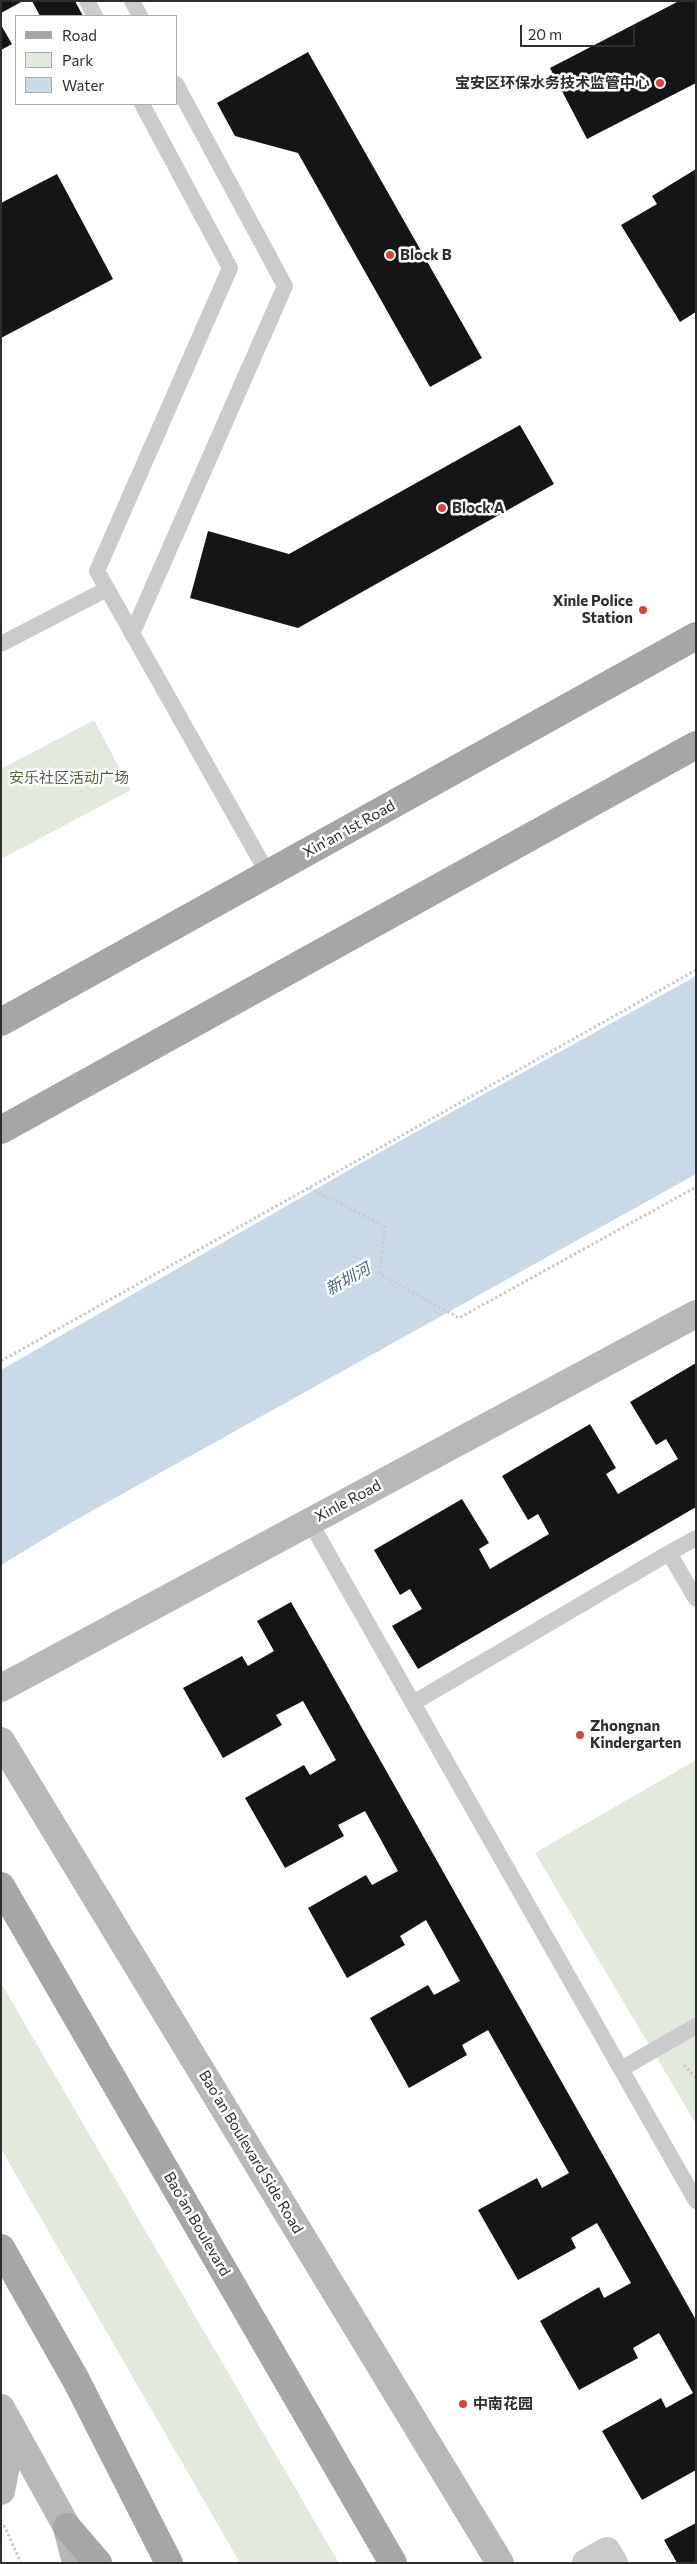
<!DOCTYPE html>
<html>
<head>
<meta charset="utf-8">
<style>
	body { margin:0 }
	#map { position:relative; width:697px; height:2564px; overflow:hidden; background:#fff; font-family:Commissioner,sans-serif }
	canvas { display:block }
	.frame { position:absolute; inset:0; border:2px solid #2e2e2e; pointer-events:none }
	.legend { position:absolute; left:15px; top:15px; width:162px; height:90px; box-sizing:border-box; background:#fff; border:1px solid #ababab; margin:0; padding:6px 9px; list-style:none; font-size:15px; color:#2e2e2e }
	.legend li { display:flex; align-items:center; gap:10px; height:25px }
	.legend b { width:25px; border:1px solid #ababab }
	.scale { position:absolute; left:520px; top:25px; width:115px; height:22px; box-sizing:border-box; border:2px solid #2e2e2e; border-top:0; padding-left:6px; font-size:15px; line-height:18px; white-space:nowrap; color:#2e2e2e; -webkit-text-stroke:4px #fff; paint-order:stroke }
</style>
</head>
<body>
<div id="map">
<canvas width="697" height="2564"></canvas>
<div class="frame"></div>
<ul class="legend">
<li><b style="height:6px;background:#a6a6a6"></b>Road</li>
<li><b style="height:14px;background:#e2eadd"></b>Park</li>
<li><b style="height:14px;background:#cad9e8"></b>Water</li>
</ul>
<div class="scale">20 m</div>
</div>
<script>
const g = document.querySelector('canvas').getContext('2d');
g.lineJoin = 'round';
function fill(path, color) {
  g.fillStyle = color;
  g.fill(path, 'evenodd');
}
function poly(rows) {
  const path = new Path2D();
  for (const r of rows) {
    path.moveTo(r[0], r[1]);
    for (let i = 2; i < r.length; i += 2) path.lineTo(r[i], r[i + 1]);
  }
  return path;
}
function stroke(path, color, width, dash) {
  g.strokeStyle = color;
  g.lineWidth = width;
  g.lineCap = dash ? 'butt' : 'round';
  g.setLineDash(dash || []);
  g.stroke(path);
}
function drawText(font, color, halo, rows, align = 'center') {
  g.font = font + ' Commissioner,"Noto Sans SC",sans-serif';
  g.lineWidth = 5;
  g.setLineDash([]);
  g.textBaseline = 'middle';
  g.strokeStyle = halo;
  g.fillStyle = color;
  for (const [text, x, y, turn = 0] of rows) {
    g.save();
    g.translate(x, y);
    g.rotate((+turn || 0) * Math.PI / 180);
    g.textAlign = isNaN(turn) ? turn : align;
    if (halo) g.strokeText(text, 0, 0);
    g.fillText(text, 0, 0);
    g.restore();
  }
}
fill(poly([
	[94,720,131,790,1,859,1,769],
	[696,1760,696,2124,535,1853],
	[1,1983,339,2563,240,2563,1,2149]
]), '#e2eadd');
fill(poly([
	[696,976,696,1174,72,1522,1,1565,1,1370,389,1147]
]), '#cad9e8');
fill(poly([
	[1,1,23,1,1,13],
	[32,1,75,1,83,16,40,16],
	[679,1,696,1,696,83,587,139,550,68],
	[1,25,12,44,1,50],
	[308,52,482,358,430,387,298,153,235,136,217,103],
	[696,169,696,312,680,322,621,225,657,204,652,196],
	[57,174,113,279,1,338,1,203],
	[520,425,554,484,298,628,190,598,208,531,289,554],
	[696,1363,696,1507,418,1669,392,1626,422,1609,410,1589,400,1595,374,1550,462,1499,489,1543,479,1549,490,1569,549,1534,538,1514,528,1520,502,1476,590,1424,616,1468,606,1474,618,1494,678,1459,666,1439,656,1445,630,1402],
	[291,1602,696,2320,696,2470,642,2500,602,2431,661,2398,666,2408,693,2393,659,2333,633,2348,638,2358,579,2390,540,2321,599,2287,604,2298,631,2283,597,2223,571,2238,576,2248,518,2280,478,2210,537,2178,542,2188,569,2173,488,2030,462,2045,467,2055,409,2088,370,2018,428,1985,434,1995,460,1981,426,1920,400,1936,405,1945,347,1978,308,1908,366,1875,372,1885,398,1871,365,1811,338,1825,344,1836,285,1868,245,1798,304,1765,310,1775,336,1760,303,1701,276,1715,282,1725,223,1758,183,1688,242,1656,248,1666,274,1651,257,1621],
	[696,2523,696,2563,677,2563,664,2540]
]), '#151515');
stroke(poly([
	[309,1188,385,1226,380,1274,459,1318,696,1187],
	[1,1361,696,970],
	[684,2065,696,2078],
	[4,2525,21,2563]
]), '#cbcbcb', 3, [2.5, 2.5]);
stroke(poly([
	[87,1,95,16],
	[132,1,140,16],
	[142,104,230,268,97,571,268,874,261,878],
	[132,634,285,286,176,84],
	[1,644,107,589],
	[310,1522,696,2201],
	[669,1553,696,1538],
	[413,1703,669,1553,696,1599],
	[621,2069,696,2026]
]), '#cbcbcb', 16);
stroke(poly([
	[586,2563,607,2551,614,2563]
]), '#cbcbcb', 28);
stroke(poly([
	[1,1688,696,1314],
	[1,1741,500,2563],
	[1,2408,67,2527,76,2563],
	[1,2491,13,2429]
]), '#b8b8b8', 28);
stroke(poly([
	[1,1022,696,636],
	[1,1130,696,745],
	[1,1886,393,2563],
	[1,2248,76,2380,169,2563],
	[67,2527,98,2563]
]), '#a6a6a6', 28);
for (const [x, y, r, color] of [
	[660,83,5,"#d6453f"],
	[390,255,5,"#d6453f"],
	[442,508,5,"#d6453f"],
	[643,610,5,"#d6453f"],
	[580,1735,5,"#d6453f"],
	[463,2404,5,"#d6453f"]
]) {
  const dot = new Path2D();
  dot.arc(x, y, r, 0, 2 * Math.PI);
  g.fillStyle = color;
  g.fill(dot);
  stroke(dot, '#fff', 2);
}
drawText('bold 15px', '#2e2e2e', '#fff', [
	["宝安区环保水务技术监管中心",650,83,"right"],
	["Block B",400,255],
	["Block A",452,508],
	["Xinle Police",633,601,"right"],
	["Station",633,618,"right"],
	["Zhongnan",590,1726],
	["Kindergarten",590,1743],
	["中南花园",473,2404]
], 'left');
drawText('15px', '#4c663f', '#fff', [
	["安乐社区活动广场",69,778]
]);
drawText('15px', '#2e2e2e', '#fff', [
	["Xin'an 1st Road",349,829,-29],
	["Xinle Road",348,1501,-28],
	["Bao'an Boulevard Side Road",251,2152,59],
	["Bao'an Boulevard",197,2224,60]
]);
drawText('italic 16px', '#436589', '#fff', [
	["新圳河",348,1279,-29]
]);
</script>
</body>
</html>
